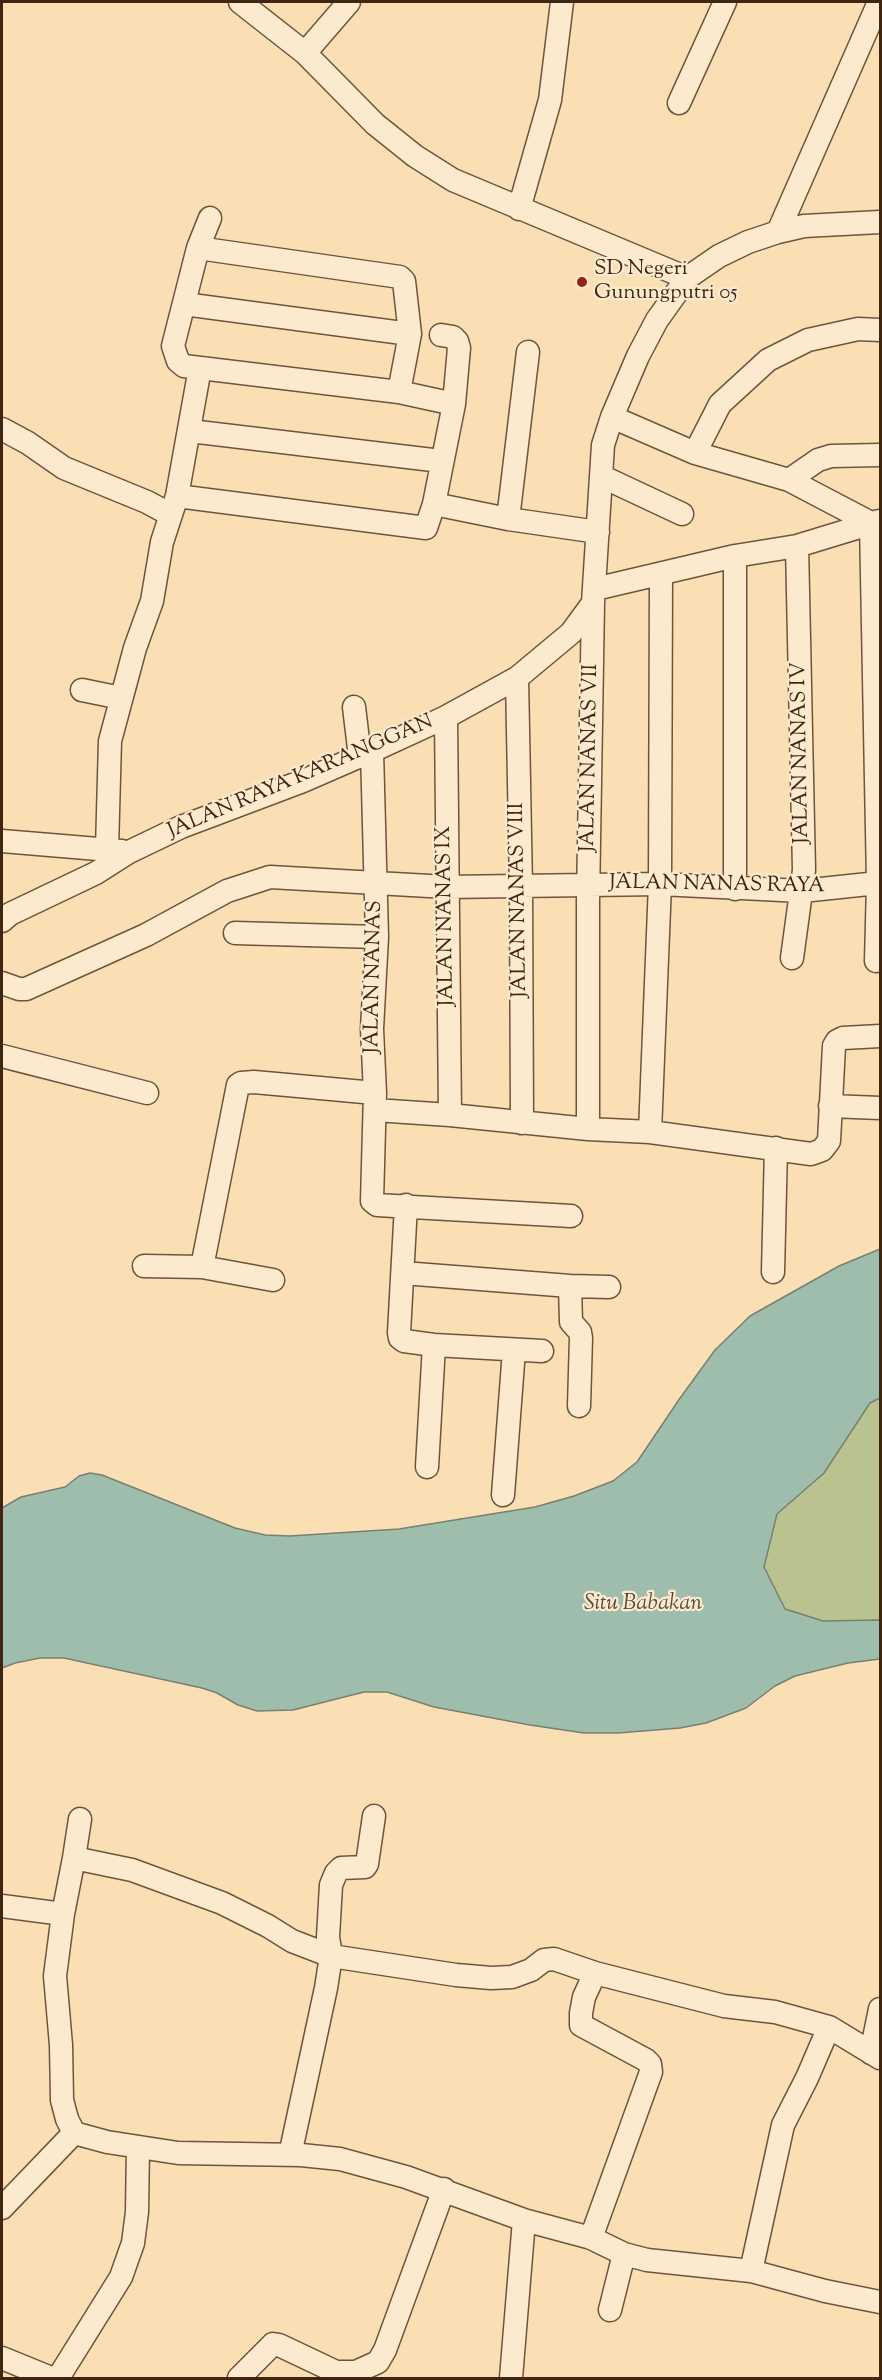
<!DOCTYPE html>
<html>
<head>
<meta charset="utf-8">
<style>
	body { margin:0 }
	#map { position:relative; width:882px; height:2380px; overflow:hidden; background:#fadfb4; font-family:"Sorts Mill Goudy",serif }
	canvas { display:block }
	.frame { position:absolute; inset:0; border:3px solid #412513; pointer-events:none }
</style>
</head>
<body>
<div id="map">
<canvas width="882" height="2380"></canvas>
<div class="frame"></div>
</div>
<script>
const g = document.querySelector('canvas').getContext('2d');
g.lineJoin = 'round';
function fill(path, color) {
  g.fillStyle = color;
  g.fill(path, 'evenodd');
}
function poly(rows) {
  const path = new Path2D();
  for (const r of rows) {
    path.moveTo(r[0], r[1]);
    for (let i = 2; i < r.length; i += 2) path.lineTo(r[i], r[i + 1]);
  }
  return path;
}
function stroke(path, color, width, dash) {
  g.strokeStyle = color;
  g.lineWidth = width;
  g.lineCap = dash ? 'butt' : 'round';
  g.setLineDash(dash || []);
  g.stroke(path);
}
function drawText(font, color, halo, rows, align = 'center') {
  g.font = font + ' "Sorts Mill Goudy",serif';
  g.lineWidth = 4.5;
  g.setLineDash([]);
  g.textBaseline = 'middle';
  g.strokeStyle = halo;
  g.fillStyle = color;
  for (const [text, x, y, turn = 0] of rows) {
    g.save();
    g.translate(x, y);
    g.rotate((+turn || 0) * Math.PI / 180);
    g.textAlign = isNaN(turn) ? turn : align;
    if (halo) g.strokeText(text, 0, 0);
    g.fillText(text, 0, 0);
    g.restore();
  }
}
fill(poly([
	[880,1398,880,1620,823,1621,785,1609,764,1567,777,1514,824,1473,870,1403]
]), '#bac390');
const water = poly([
	[880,1249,880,1398,870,1403,824,1473,777,1514,764,1567,785,1609,823,1621,880,1620,880,1659,848,1663,795,1676,775,1686,746,1708,706,1723,680,1728,618,1733,584,1733,530,1725,434,1707,387,1692,364,1692,293,1710,257,1711,238,1705,217,1693,202,1688,64,1658,40,1658,15,1663,2,1668,2,1508,21,1497,65,1487,79,1476,90,1473,102,1475,235,1528,265,1535,290,1536,399,1529,535,1507,574,1496,613,1481,637,1462,678,1401,715,1350,750,1316,839,1266,880,1249]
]);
fill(water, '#9ebdad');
stroke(water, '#79806f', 1.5);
const minor = poly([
	[240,2,305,53,375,124,415,156,453,180,687,278],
	[305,53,349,2],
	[679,103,725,2],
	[519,209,550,100,562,2],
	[210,218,198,248,173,346,178,361,184,366,399,392,454,404],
	[778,232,879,2],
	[198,248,400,277,404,281,410,334,399,392],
	[184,304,410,334],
	[612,417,695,453,789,480,871,523,878,883,876,961],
	[2,429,28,443,64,468,147,502,171,515],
	[190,431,441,461],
	[695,453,720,404,768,360,808,340,858,329,880,330],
	[601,476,682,514],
	[789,480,818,460,831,456,880,455],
	[177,496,426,528,434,504,454,404,459,348,457,341,453,337,441,335],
	[434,504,508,519,598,532],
	[508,519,528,352],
	[595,589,735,556,797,546,879,521],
	[517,678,521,887,522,1123],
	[82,690,121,698],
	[354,707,360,757],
	[446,717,450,1115],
	[372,751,377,937,372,1029,375,1093,372,1201,377,1205,571,1216],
	[2,841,122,851],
	[107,849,110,741,135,648,152,601,162,542,177,496,200,368],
	[735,889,735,556],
	[2,921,10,914,96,873,129,852,181,827,303,781,372,751,446,717,517,678,571,633,593,603,603,445,612,417,638,356,657,320,687,278,719,256,748,242,778,232,804,226,880,222],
	[235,933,377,937],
	[792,958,804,870,797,546],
	[2,983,19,989,26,989,146,935,227,891,270,877,447,887,660,884,802,891,878,883],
	[2,1056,147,1093],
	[830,1106,880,1108],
	[375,1110,450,1115,588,1129,650,1132,811,1154,822,1150,829,1141,834,1046,837,1041,843,1038,880,1036],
	[588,1129,588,901,593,603],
	[650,1132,660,884,661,574],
	[406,1205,399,1333,400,1338,404,1341,434,1345,542,1351],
	[144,1266,202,1267,273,1280],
	[202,1267,238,1085,241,1083,254,1082,375,1093],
	[773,1272,776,1148],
	[403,1273,570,1286,609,1287],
	[570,1286,571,1322,580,1332,581,1338,579,1406],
	[427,1467,434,1345],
	[503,1495,514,1350],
	[374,1816,367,1864,365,1867,341,1868,336,1873,331,1885,328,1937,331,1956,456,1975,491,1978,512,1977,531,1970,544,1960,554,1959,595,1973,724,2006,775,2012,829,2027,880,2058],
	[74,1858,80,1819],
	[2,1906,63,1914],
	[871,2053,880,2009],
	[74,2133,67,2119,62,2100,61,2045,55,1976,63,1914,74,1858,132,1870,222,1903,268,1926,292,1941,331,1956,326,1988,290,2155],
	[2,2208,74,2133,107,2142,178,2153,301,2155,340,2159,406,2177,524,2220,591,2238,624,2254,647,2260,751,2271,825,2291,880,2302],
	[591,2238,651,2072,650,2064,646,2060,581,2025,581,2013,584,1997,595,1973],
	[751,2271,783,2125,807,2078,829,2027],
	[610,2310,624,2254],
	[2,2358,51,2378],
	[58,2378,121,2277,133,2243,137,2212,138,2147],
	[239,2378,273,2344,279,2345,336,2372,356,2372,378,2362,385,2350,444,2189],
	[511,2378,524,2220]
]);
stroke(minor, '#6f543b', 25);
stroke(minor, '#fceace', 22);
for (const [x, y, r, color] of [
	[582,282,6,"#8f2418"]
]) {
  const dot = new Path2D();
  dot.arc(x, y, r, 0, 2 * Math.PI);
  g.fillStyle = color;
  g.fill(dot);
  stroke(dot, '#fceace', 2);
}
drawText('21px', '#412513', '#fceace', [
	["SD Negeri",594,270],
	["Gunungputri 05",594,294]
], 'left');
drawText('21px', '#412513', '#fceace', [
	["JALAN NANAS IV",802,753,-91],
	["JALAN NANAS VII",591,758,-89],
	["JALAN RAYA KARANGGAN",301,778,-23],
	["JALAN NANAS RAYA",717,886,1],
	["JALAN NANAS VIII",520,900,-91],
	["JALAN NANAS IX",447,916,-91],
	["JALAN NANAS",375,977,-89]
]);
drawText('italic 22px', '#584b3a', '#fceace', [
	["Situ Babakan",643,1605]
]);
</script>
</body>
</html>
